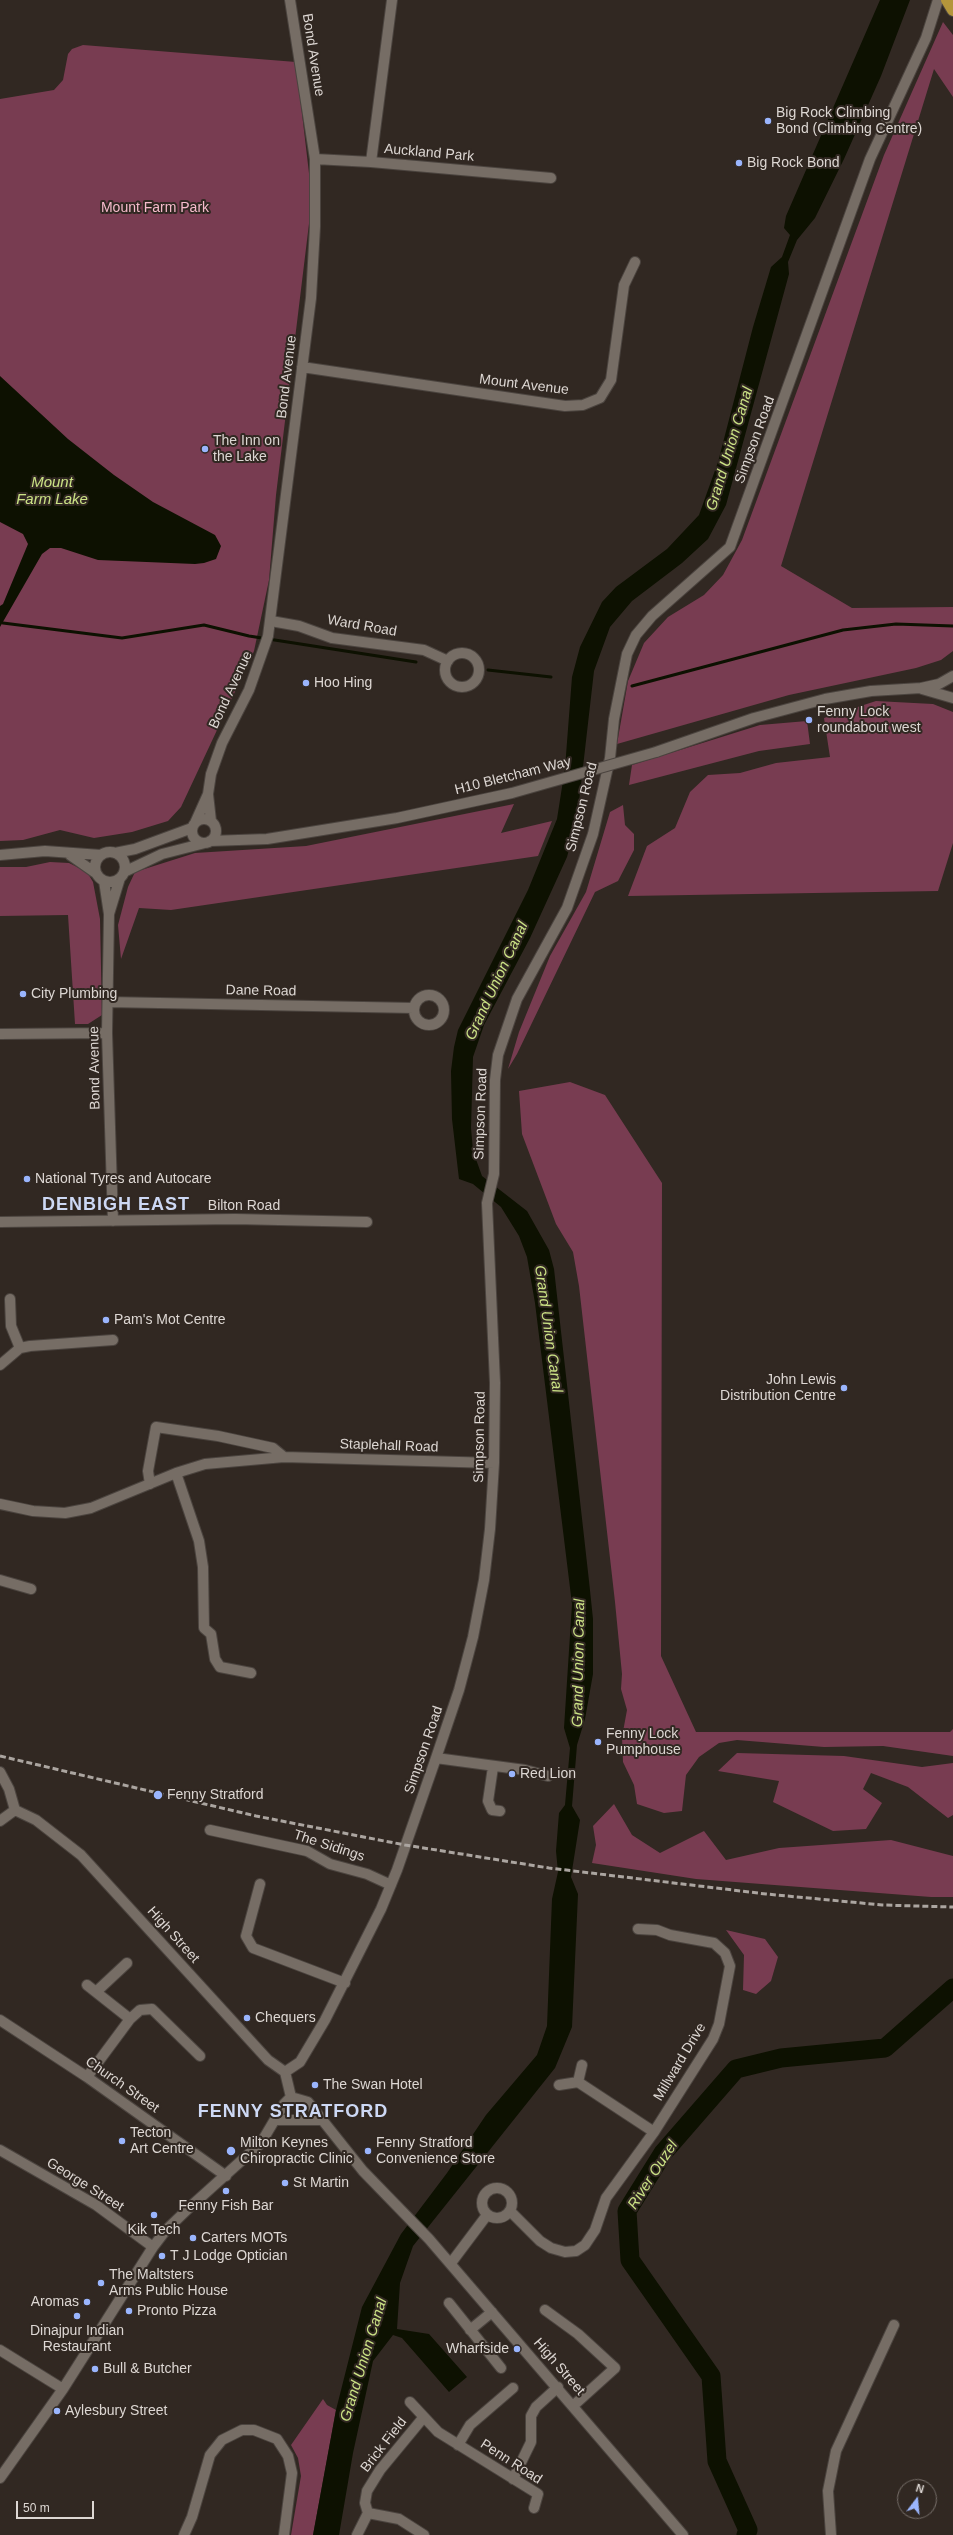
<!DOCTYPE html>
<html>
<head>
<meta charset="utf-8">
<style>
	body { margin:0 }
	#map { position:relative; width:953px; height:2535px; overflow:hidden; background:#312822; font-family:Arial,sans-serif }
	canvas { display:block }
	.north { position:absolute; left:897px; top:2479px; width:40px; height:40px; box-sizing:border-box; background:#312822; border:1px solid #766e69; border-radius:50%; rotate:16deg; font-size:11px; font-weight:700; line-height:16px; text-align:center; color:#ddd7d3 }
	.north::after { content:''; display:block; margin:auto; width:14px; height:18px; background:#9ab5fd; clip-path:polygon(50% 0,100% 100%,50% 72%,0 100%) }
	.scale { position:absolute; left:16px; top:2501px; width:78px; height:18px; box-sizing:border-box; border:2px solid #ddd7d3; border-top:0; padding-left:5px; font-size:12px; line-height:14px; white-space:nowrap; color:#ddd7d3; -webkit-text-stroke:3px #312822; paint-order:stroke }
</style>
</head>
<body>
<div id="map">
<canvas width="953" height="2535"></canvas>
<div class="north">N</div>
<div class="scale">50 m</div>
</div>
<script>
const g = document.querySelector('canvas').getContext('2d');
g.lineJoin = 'round';
function fill(path, color) {
  g.fillStyle = color;
  g.fill(path, 'evenodd');
}
function poly(rows) {
  const path = new Path2D();
  for (const r of rows) {
    if (r.length === 3) {
      path.moveTo(r[0] + r[2], r[1]);
      path.arc(r[0], r[1], r[2], 0, 2 * Math.PI);
      continue;
    }
    path.moveTo(r[0], r[1]);
    for (let i = 2; i < r.length; i += 2) path.lineTo(r[i], r[i + 1]);
  }
  return path;
}
function stroke(path, color, width, dash) {
  g.strokeStyle = color;
  g.lineWidth = width;
  g.lineCap = dash ? 'butt' : 'round';
  g.setLineDash(dash || []);
  g.stroke(path);
}
function drawText(font, color, halo, rows, align = 'center') {
  g.font = font + ' Arial,sans-serif';
  g.lineWidth = 4;
  g.setLineDash([]);
  g.textBaseline = 'middle';
  g.strokeStyle = halo;
  g.fillStyle = color;
  for (const [text, x, y, turn = 0] of rows) {
    g.save();
    g.translate(x, y);
    g.rotate((+turn || 0) * Math.PI / 180);
    g.textAlign = isNaN(turn) ? turn : align;
    if (halo) g.strokeText(text, 0, 0);
    g.fillText(text, 0, 0);
    g.restore();
  }
}
fill(poly([
	[943,22,953,35,953,97,934,69,781,566,852,608,953,607,953,651,941,660,916,668,789,695,617,744,628,681,644,643,668,617,704,595,723,575,742,540,884,155],
	[83,45,296,62,312,199,276,495,269,580,254,651,181,807,168,821,132,832,94,838,60,830,23,840,0,841,0,99,54,90,63,80,68,54,72,49],
	[876,701,933,704,953,712,953,843,938,891,628,896,647,846,675,828,690,792,708,775,740,773,776,763,830,757,824,718],
	[807,721,810,744,759,751,629,785,632,765,760,725],
	[514,804,501,833,552,821,538,856,171,910,139,908,121,959,118,925,128,887,135,872,195,853,306,846],
	[623,805,625,825,634,834,634,850,618,881,595,892,517,1054,508,1069,519,1032,550,956,586,892,610,812],
	[50,862,69,863,87,872,93,882,100,919,102,1015,88,1024,75,1024,68,915,0,916,0,867,26,867],
	[570,1082,605,1095,662,1183,661,1656,696,1732,950,1732,953,1729,953,1756,883,1746,824,1747,737,1740,719,1743,699,1757,686,1775,682,1811,664,1813,637,1804,634,1785,623,1762,622,1737,627,1710,621,1689,622,1674,615,1602,579,1286,573,1252,556,1224,522,1134,519,1091],
	[737,1753,844,1756,922,1767,953,1763,953,1815,948,1818,908,1787,871,1773,863,1789,882,1803,866,1829,833,1831,773,1802,779,1781,718,1771],
	[614,1804,632,1835,660,1853,704,1831,726,1860,779,1848,891,1840,953,1856,953,1897,931,1897,696,1879,592,1863,596,1845,593,1826],
	[726,1930,765,1939,778,1957,771,1981,756,1994,743,1990,744,1955],
	[323,2399,327,2405,336,2410,313,2535,291,2535,301,2476,298,2458,291,2445]
]), '#783c51');
fill(poly([
	[880,0,910,0,881,76,844,159,815,218,797,240,788,262,789,274,726,505,708,539,682,563,632,601,610,627,594,671,577,819,567,857,530,938,484,1025,473,1057,471,1128,473,1151,482,1176,527,1211,549,1250,554,1269,589,1581,593,1619,593,1674,585,1719,577,1745,572,1806,580,1820,571,1877,578,1894,572,2027,555,2068,413,2246,400,2283,397,2329,429,2334,467,2377,449,2392,402,2338,393,2335,373,2361,353,2453,339,2535,313,2535,336,2410,362,2307,401,2234,447,2173,486,2115,537,2055,547,2026,552,1899,558,1872,556,1851,559,1813,565,1805,570,1748,564,1728,572,1604,535,1303,527,1257,519,1236,501,1207,473,1184,459,1179,452,1119,451,1071,454,1047,458,1030,528,890,557,819,565,768,572,677,580,647,602,602,616,587,667,549,699,515,718,462,753,327,771,267,782,257,790,235,784,228,786,216],
	[0,376,68,439,114,475,153,502,215,535,221,546,216,559,204,563,195,564,98,560,61,548,50,548,42,554,0,627,0,606,3,604,28,544,23,534,0,522]
]), '#0d1101');
stroke(poly([
	[3,623,122,638,204,625,249,636,416,662],
	[488,670,551,677],
	[632,686,843,630,896,624,953,626]
]), '#0d1101', 3);
stroke(poly([
	[746,2535,748,2530,717,2461,711,2376,630,2260,627,2211,663,2153,736,2069,781,2058,885,2048,953,1988]
]), '#0d1101', 19);
const minor = poly([
	[392,0,371,162,551,178],
	[315,159,371,162],
	[302,367,565,406,583,405,600,398,611,380,624,285,635,262],
	[271,621,299,626,332,638,424,650,448,661],
	[462,670,17],
	[922,689,953,698],
	[656,752,754,718,825,699,871,691,921,688,939,684,953,676],
	[208,794,211,821],
	[204,831,12],
	[195,823,208,794,211,774,222,743,249,690,268,636,311,298,315,227,315,159,290,0],
	[210,841,267,839,397,818,512,793],
	[110,867,15],
	[115,853,135,849,192,828],
	[0,855,45,851,101,855],
	[70,855,97,874],
	[124,872,162,854,205,843],
	[104,881,109,914,120,878],
	[109,914,107,1033,113,1221],
	[429,1010,15],
	[108,1002,414,1008],
	[0,1034,107,1033],
	[0,1222,235,1219,367,1222],
	[10,1299,11,1326,20,1348],
	[0,1365,20,1348,30,1346,113,1340],
	[176,1473,199,1541,203,1567,204,1628,211,1634,215,1659,220,1667,251,1673],
	[150,1484,148,1471,156,1427,218,1436,273,1448,284,1457],
	[0,1504,33,1511,65,1513,91,1508,176,1473,205,1464,284,1457,494,1463],
	[0,1580,31,1589],
	[436,1758,525,1770,548,1776],
	[493,1767,488,1801,492,1810,500,1811],
	[0,1772,9,1789,15,1810],
	[15,1810,36,1820,81,1855,268,2060,285,2072,291,2097],
	[0,1821,15,1810],
	[210,1830,307,1851,330,1864,367,1874,391,1885],
	[260,1884,246,1936,253,1948,345,1983],
	[87,1985,130,2019,140,2010,152,2009,200,2056],
	[97,1991,127,1963],
	[0,2020,87,2077,226,2176],
	[285,2072,300,2062,325,2020,381,1909,397,1870,436,1758,459,1690,473,1637,484,1580,490,1529,494,1463,495,1383,487,1203,494,1174,495,1080,498,1055,517,999,567,908,593,834,610,758,614,719,627,654,636,635,652,616,730,547,870,159,926,38,938,0],
	[87,2077,130,2019],
	[578,2082,654,2132],
	[559,2085,578,2082,582,2065],
	[291,2097,308,2102,363,2171,429,2239,683,2535],
	[276,2120,323,2120],
	[0,2150,96,2205,153,2247],
	[497,2203,15],
	[510,2211,540,2241,551,2248,565,2252,576,2251,585,2245,595,2230,606,2198,654,2132,713,2039,719,2024,730,1966,725,1953,714,1943,670,1935,657,1930,638,1929],
	[451,2263,487,2215],
	[449,2303,501,2368],
	[545,2310,578,2334,615,2368,574,2405],
	[470,2330,492,2312],
	[0,2350,63,2389],
	[410,2402,438,2432,538,2494,534,2508],
	[458,2445,470,2425,513,2388],
	[0,2478,63,2389,153,2247,166,2230,190,2207,261,2143,284,2104,291,2097],
	[513,2479,531,2442,531,2416,536,2407,558,2387],
	[368,2513,399,2519,424,2535],
	[184,2535,192,2517,210,2455,222,2440,242,2430,254,2430,277,2439,288,2456,292,2473,284,2535],
	[357,2535,368,2513,365,2503,367,2491,380,2470,423,2418],
	[831,2535,828,2491,836,2451,894,2325]
]);
const highway = poly([
	[947,0,953,10]
]);
stroke(minor, '#4b443f', 12);
stroke(highway, '#4b443f', 14);
stroke(minor, '#766d65', 10);
stroke(highway, '#b4963b', 12);
stroke(poly([
	[0,1756,256,1816,405,1845,549,1868,766,1894,882,1905,953,1907]
]), '#aba5a0', 3, [6, 3]);
const minorBridge = poly([
	[512,793,656,752]
]);
stroke(minorBridge, '#4b443f', 12, []);
stroke(minorBridge, '#766d65', 10);
for (const [x, y, r, color] of [
	[768,121,4,"#9ab5fd"],
	[739,163,4,"#9ab5fd"],
	[205,449,4,"#9ab5fd"],
	[306,683,4,"#9ab5fd"],
	[809,720,4,"#9ab5fd"],
	[23,994,4,"#9ab5fd"],
	[27,1179,4,"#9ab5fd"],
	[106,1320,4,"#9ab5fd"],
	[844,1388,4,"#9ab5fd"],
	[598,1742,4,"#9ab5fd"],
	[512,1774,4,"#9ab5fd"],
	[158,1795,5,"#9ab5fd"],
	[247,2018,4,"#9ab5fd"],
	[315,2085,4,"#9ab5fd"],
	[122,2141,4,"#9ab5fd"],
	[231,2151,5,"#9ab5fd"],
	[368,2151,4,"#9ab5fd"],
	[285,2183,4,"#9ab5fd"],
	[226,2191,4,"#9ab5fd"],
	[154,2215,4,"#9ab5fd"],
	[193,2238,4,"#9ab5fd"],
	[162,2256,4,"#9ab5fd"],
	[101,2283,4,"#9ab5fd"],
	[87,2302,4,"#9ab5fd"],
	[129,2311,4,"#9ab5fd"],
	[77,2316,4,"#9ab5fd"],
	[517,2349,4,"#9ab5fd"],
	[95,2369,4,"#9ab5fd"],
	[57,2411,4,"#9ab5fd"]
]) {
  const dot = new Path2D();
  dot.arc(x, y, r, 0, 2 * Math.PI);
  g.fillStyle = color;
  g.fill(dot);
  stroke(dot, '#312822', 1.5);
}
drawText('14px', '#ddd7d3', '#312822', [
	["Bond Avenue",313,55,81],
	["Auckland Park",429,153,5],
	["Bond Avenue",287,377,-83],
	["Mount Avenue",524,385,7],
	["Simpson Road",755,440,-70],
	["Ward Road",362,626,10],
	["Bond Avenue",231,690,-65],
	["H10 Bletcham Way",513,776,-14],
	["Simpson Road",582,807,-76],
	["Dane Road",261,991,1],
	["Bond Avenue",95,1068,-91],
	["Simpson Road",481,1114,-88],
	["Bilton Road",244,1206],
	["Simpson Road",480,1437,-89],
	["Staplehall Road",389,1446,2],
	["Simpson Road",424,1750,-71],
	["The Sidings",329,1846,18],
	["High Street",173,1935,48],
	["Millward Drive",680,2062,-59],
	["Church Street",122,2085,35],
	["George Street",85,2185,32],
	["High Street",559,2367,49],
	["Brick Field",384,2445,-52],
	["Penn Road",511,2462,33]
]);
drawText('14px', '#ddd7d3', '#312822', [
	["Big Rock Climbing",776,113],
	["Bond (Climbing Centre)",776,129],
	["Big Rock Bond",747,163],
	["The Inn on",213,441],
	["the Lake",213,457],
	["Hoo Hing",314,683],
	["Fenny Lock",817,712],
	["roundabout west",817,728],
	["City Plumbing",31,994],
	["National Tyres and Autocare",35,1179],
	["Pam's Mot Centre",114,1320],
	["John Lewis",836,1380,"right"],
	["Distribution Centre",836,1396,"right"],
	["Fenny Lock",606,1734],
	["Pumphouse",606,1750],
	["Red Lion",520,1774],
	["Fenny Stratford",167,1795],
	["Chequers",255,2018],
	["The Swan Hotel",323,2085],
	["Tecton",130,2133],
	["Art Centre",130,2149],
	["Milton Keynes",240,2143],
	["Chiropractic Clinic",240,2159],
	["Fenny Stratford",376,2143],
	["Convenience Store",376,2159],
	["St Martin",293,2183],
	["Fenny Fish Bar",226,2206,"center"],
	["Kik Tech",154,2230,"center"],
	["Carters MOTs",201,2238],
	["T J Lodge Optician",170,2256],
	["The Maltsters",109,2275],
	["Arms Public House",109,2291],
	["Aromas",79,2302,"right"],
	["Pronto Pizza",137,2311],
	["Dinajpur Indian",77,2331,"center"],
	["Restaurant",77,2347,"center"],
	["Wharfside",509,2349,"right"],
	["Bull & Butcher",103,2369],
	["Aylesbury Street",65,2411]
], 'left');
drawText('14px', '#f6bbcc', '#312822', [
	["Mount Farm Park",155,208]
]);
drawText('italic 15px', '#cbe285', '#312822', [
	["Grand Union Canal",730,449,-73],
	["Mount",52,483],
	["Farm Lake",52,500],
	["Grand Union Canal",497,981,-65],
	["Grand Union Canal",548,1329,82],
	["Grand Union Canal",579,1663,-89],
	["River Ouzel",653,2175,-57],
	["Grand Union Canal",364,2360,-73]
]);
g.letterSpacing = '1px';
drawText('bold 18px', '#cdd8f4', '#312822', [
	["DENBIGH EAST",116,1205],
	["FENNY STRATFORD",293,2112]
]);
g.letterSpacing = '0px';
</script>
</body>
</html>
